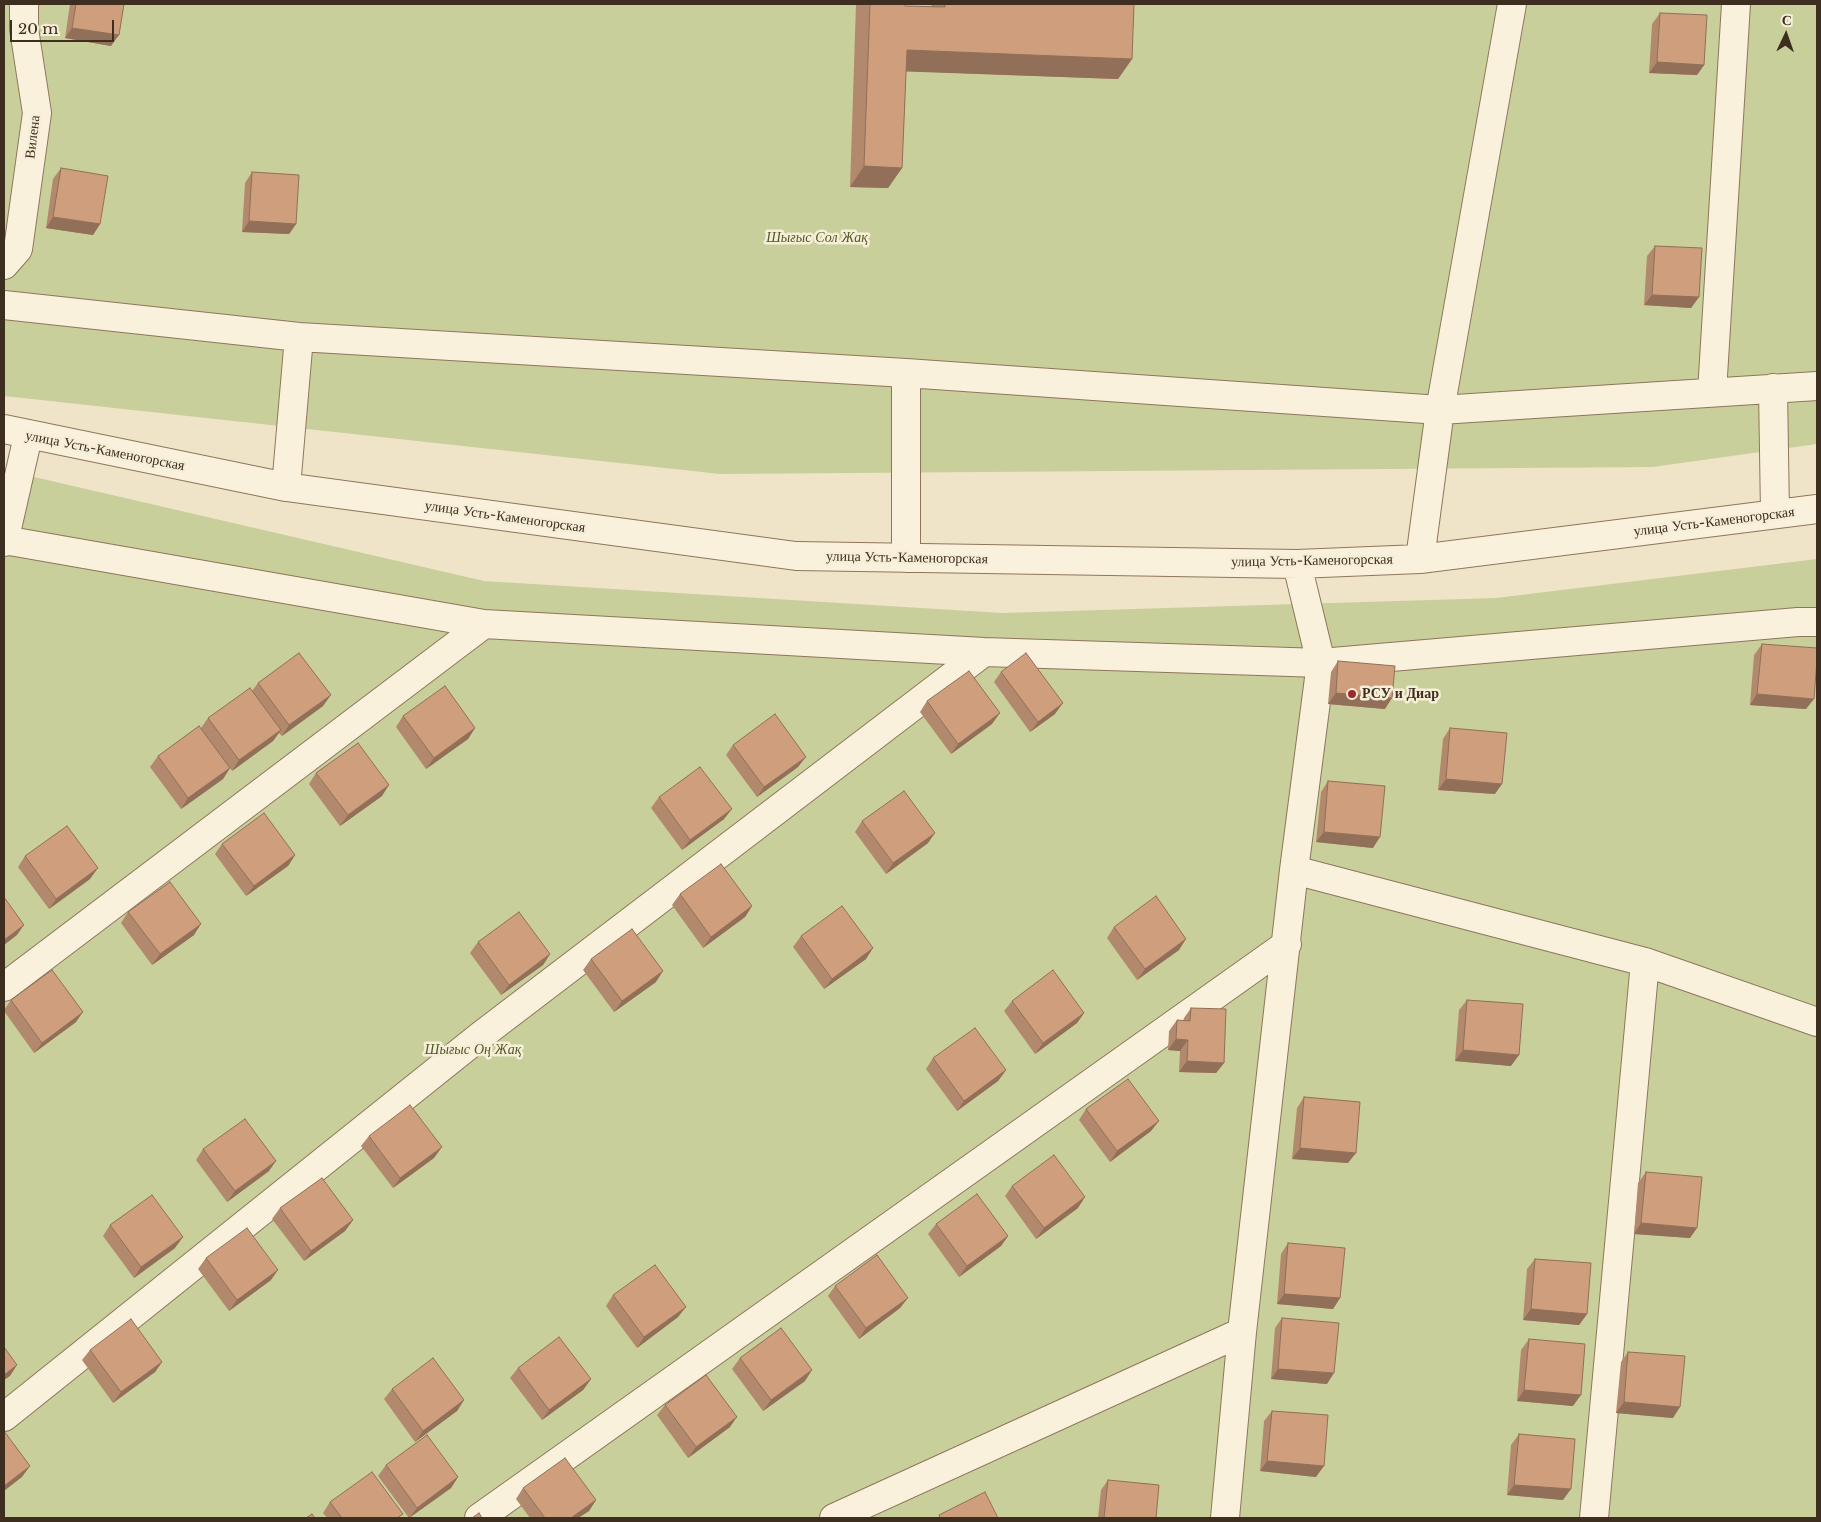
<!DOCTYPE html>
<html>
<head>
<meta charset="utf-8">
<style>
	body { margin:0 }
	#map { position:relative; width:1821px; height:1522px; overflow:hidden; background:#f0e4c8; font-family:"Libre Baskerville",serif }
	canvas { display:block }
	.frame { position:absolute; inset:0; border:5px solid #3d2e20; pointer-events:none }
	.north { position:absolute; left:1761px; top:10px; width:50px; height:50px; -webkit-text-stroke:4px #f7eed8; paint-order:stroke; rotate:3deg; font-size:14px; font-weight:700; line-height:20px; text-align:center; color:#3d2e20 }
	.north::after { content:''; display:block; margin:auto; width:18px; height:22px; background:#3d2e20; clip-path:polygon(50% 0,100% 100%,50% 72%,0 100%) }
	.scale { position:absolute; left:10px; top:20px; width:104px; height:22px; box-sizing:border-box; border:2px solid #3d2e20; border-top:0; padding-left:6px; font-size:15px; line-height:18px; white-space:nowrap; color:#3d2e20; -webkit-text-stroke:4px #f7eed8; paint-order:stroke }
</style>
</head>
<body>
<div id="map">
<canvas width="1821" height="1522"></canvas>
<div class="frame"></div>
<div class="north">С</div>
<div class="scale">20 m</div>
</div>
<script>
const g = document.querySelector('canvas').getContext('2d');
g.lineJoin = 'round';
function fill(path, color) {
  g.fillStyle = color;
  g.fill(path, 'evenodd');
}
function poly(rows) {
  const path = new Path2D();
  for (const r of rows) {
    path.moveTo(r[0], r[1]);
    for (let i = 2; i < r.length; i += 2) path.lineTo(r[i], r[i + 1]);
  }
  return path;
}
function stroke(path, color, width, dash) {
  g.strokeStyle = color;
  g.lineWidth = width;
  g.lineCap = dash ? 'butt' : 'round';
  g.setLineDash(dash || []);
  g.stroke(path);
}
function drawText(font, color, halo, rows, align = 'center') {
  g.font = font + ' "Libre Baskerville",serif';
  g.lineWidth = 5;
  g.setLineDash([]);
  g.textBaseline = 'middle';
  g.strokeStyle = halo;
  g.fillStyle = color;
  for (const [text, x, y, turn = 0] of rows) {
    g.save();
    g.translate(x, y);
    g.rotate((+turn || 0) * Math.PI / 180);
    g.textAlign = isNaN(turn) ? turn : align;
    if (halo) g.strokeText(text, 0, 0);
    g.fillText(text, 0, 0);
    g.restore();
  }
}
fill(poly([
	[4,4,1817,4,1817,444,1653,467,720,474,4,396],
	[4,470,484,581,1002,613,1496,598,1817,559,1817,1518,4,1518]
]), '#c9cf9b');
const minor = poly([
	[4,265,18,249,37,113,24,29,24,4],
	[4,305,299,337,906,373,1440,410,1817,386],
	[906,373,906,558],
	[1773,388,1775,514],
	[1712,392,1736,4],
	[4,429,286,487,796,556,1297,564,1420,559,1817,509],
	[286,487,299,337],
	[4,540,484,624,984,652,1321,663,1798,622,1817,622],
	[4,542,28,436],
	[1420,559,1440,410,1512,4],
	[1294,870,1645,962,1817,1022],
	[4,987,484,624],
	[4,1417,479,1037,984,652],
	[479,1518,1287,944],
	[834,1518,1242,1332],
	[1225,1518,1242,1332,1294,870,1321,663,1297,564],
	[1594,1518,1645,962]
]);
stroke(minor, '#8d765c', 30);
stroke(minor, '#faf1dc', 28);
fill(poly([
	[70,4,124,4,111,46,65,38],
	[856,4,905,4,905,6,931,7,932,4,1134,4,1132,59,1118,79,906,71,902,168,888,188,850,187],
	[1660,13,1704,65,1697,75,1649,73,1652,24],
	[61,168,100,224,93,235,46,228,53,179],
	[252,172,296,224,289,234,242,232,245,183],
	[1655,246,1699,297,1691,308,1644,305,1647,256],
	[1762,644,1806,709,1750,705,1754,655],
	[1338,661,1385,709,1328,704,1331,672],
	[1001,672,1055,714,1030,732,994,682],
	[258,683,323,706,282,736,279,733,273,741,232,771,230,768,223,779,181,809,150,767,158,756,201,728,208,718,252,691],
	[927,701,992,724,951,754,920,712],
	[403,716,475,728,468,739,426,769,396,727],
	[1450,728,1495,794,1438,790,1443,739],
	[733,745,798,767,757,797,726,755],
	[316,773,382,796,340,826,309,784],
	[1328,781,1373,848,1316,842,1321,792],
	[659,797,724,819,682,850,651,808],
	[862,821,928,843,886,874,855,832],
	[222,844,295,855,288,866,246,896,215,854],
	[25,856,90,879,49,909,18,867],
	[680,894,752,906,745,917,703,948,672,905],
	[128,912,194,935,152,965,121,923],
	[1114,927,1179,950,1137,980,1107,938],
	[801,936,866,959,824,989,793,947],
	[478,942,550,954,543,965,501,995,470,953],
	[591,959,656,982,614,1012,583,970],
	[11,1000,76,1022,34,1053,4,1011,4,1010],
	[1467,1000,1511,1066,1455,1061,1459,1010],
	[1012,1001,1084,1013,1077,1023,1035,1054,1004,1011],
	[1191,1008,1224,1063,1216,1073,1179,1072,1180,1051,1168,1050,1169,1031,1177,1020,1183,1021,1184,1018],
	[933,1058,1006,1070,998,1081,957,1111,926,1069],
	[1304,1097,1348,1163,1292,1159,1297,1108],
	[1086,1109,1151,1131,1110,1162,1079,1120],
	[369,1136,434,1158,393,1188,361,1146],
	[203,1149,269,1171,227,1202,196,1160],
	[1646,1172,1690,1238,1634,1234,1638,1183],
	[1012,1186,1078,1208,1036,1239,1005,1196],
	[280,1208,353,1220,345,1231,304,1261,272,1219],
	[936,1224,1008,1236,1001,1246,959,1277,928,1234],
	[110,1225,175,1248,134,1278,103,1236],
	[1288,1243,1340,1298,1333,1309,1277,1304,1281,1254],
	[206,1258,271,1280,229,1311,198,1269],
	[1535,1259,1587,1314,1579,1325,1523,1320,1527,1269],
	[835,1286,900,1308,859,1339,828,1296],
	[613,1295,678,1317,637,1348,606,1306],
	[1282,1318,1327,1384,1271,1379,1275,1328],
	[1529,1339,1573,1406,1517,1401,1521,1350],
	[90,1350,162,1362,155,1372,113,1403,82,1360],
	[1628,1352,1673,1418,1616,1413,1621,1362],
	[740,1358,805,1381,763,1411,732,1369],
	[518,1368,591,1379,583,1390,542,1420,510,1378],
	[392,1389,464,1400,457,1411,415,1442,384,1399],
	[665,1405,730,1427,688,1458,657,1415],
	[1272,1411,1316,1477,1260,1471,1264,1421],
	[1519,1434,1563,1500,1507,1495,1511,1445],
	[386,1465,458,1477,451,1488,409,1518,378,1476],
	[1108,1480,1156,1518,1098,1518,1101,1490],
	[523,1488,596,1500,589,1511,578,1518,530,1518,516,1499],
	[330,1502,400,1518,327,1518,323,1513]
]), '#b2896c');
fill(poly([
	[72,28,119,35,111,46,65,38],
	[907,50,1132,59,1118,79,893,71],
	[1657,62,1704,65,1697,75,1649,73],
	[864,166,902,168,888,188,850,187],
	[53,217,100,224,93,235,46,228],
	[249,221,296,224,289,234,242,232],
	[1652,295,1699,297,1691,308,1644,305],
	[1336,693,1392,698,1385,709,1328,704],
	[1757,694,1814,699,1806,709,1750,705],
	[331,695,323,706,282,736,289,725],
	[1063,703,1055,714,1030,732,1038,722],
	[1000,713,992,724,951,754,958,744],
	[475,728,468,739,426,769,434,758],
	[281,730,273,741,232,771,239,760],
	[806,757,798,767,757,797,764,787],
	[230,768,223,779,181,809,188,798],
	[1446,779,1502,784,1495,794,1438,790],
	[389,785,382,796,340,826,348,815],
	[732,809,724,819,682,850,690,840],
	[1324,832,1380,837,1373,848,1316,842],
	[935,833,928,843,886,874,893,863],
	[295,855,288,866,246,896,254,886],
	[98,868,90,879,49,909,56,899],
	[752,906,745,917,703,948,711,937],
	[201,924,194,935,152,965,160,954],
	[24,925,17,935,4,945,4,940],
	[1186,939,1179,950,1137,980,1145,969],
	[873,948,866,959,824,989,832,979],
	[550,954,543,965,501,995,509,985],
	[663,971,656,982,614,1012,622,1001],
	[83,1012,76,1022,34,1053,42,1043],
	[1084,1013,1077,1023,1035,1054,1043,1043],
	[1176,1039,1188,1040,1180,1051,1168,1050],
	[1463,1050,1519,1055,1511,1066,1455,1061],
	[1187,1061,1224,1063,1216,1073,1179,1072],
	[1006,1070,998,1081,957,1111,964,1101],
	[1159,1121,1151,1131,1110,1162,1117,1151],
	[442,1147,434,1158,393,1188,400,1178],
	[1300,1148,1356,1153,1348,1163,1292,1159],
	[276,1161,269,1171,227,1202,235,1191],
	[1085,1197,1078,1208,1036,1239,1044,1228],
	[353,1220,345,1231,304,1261,311,1251],
	[1641,1223,1697,1228,1690,1238,1634,1234],
	[1008,1236,1001,1246,959,1277,967,1266],
	[183,1237,175,1248,134,1278,141,1267],
	[278,1270,271,1280,229,1311,237,1300],
	[1284,1294,1340,1298,1333,1309,1277,1304],
	[908,1298,900,1308,859,1339,866,1328],
	[686,1307,678,1317,637,1348,644,1337],
	[1531,1309,1587,1314,1579,1325,1523,1320],
	[162,1362,155,1372,113,1403,121,1392],
	[17,1365,10,1376,4,1380,4,1375],
	[1278,1369,1334,1373,1327,1384,1271,1379],
	[812,1370,805,1381,763,1411,771,1400],
	[591,1379,583,1390,542,1420,549,1410],
	[1524,1390,1581,1395,1573,1406,1517,1401],
	[464,1400,457,1411,415,1442,423,1431],
	[1624,1402,1680,1407,1673,1418,1616,1413],
	[737,1417,730,1427,688,1458,696,1447],
	[1267,1461,1324,1466,1316,1477,1260,1471],
	[30,1466,22,1477,4,1491,4,1486],
	[458,1477,451,1488,409,1518,417,1508],
	[1514,1485,1571,1489,1563,1500,1507,1495],
	[596,1500,589,1511,578,1518,571,1518]
]), '#916f58');
const building = poly([
	[76,4,124,4,119,35,72,28,76,4],
	[870,4,905,4,905,6,945,7,945,4,1134,4,1132,59,907,50,902,168,864,166,870,4],
	[1660,13,1707,15,1704,65,1657,62,1660,13],
	[61,168,108,176,100,224,53,217,61,168],
	[252,172,299,175,296,224,249,221,252,172],
	[1655,246,1702,248,1699,297,1652,295,1655,246],
	[1762,644,1817,648,1817,659,1814,699,1757,694,1762,644],
	[299,653,331,695,289,725,258,683,299,653],
	[1026,653,1063,703,1038,722,1001,672,1026,653],
	[1338,661,1395,666,1392,698,1336,693,1338,661],
	[969,671,1000,713,958,744,927,701,969,671],
	[445,686,475,728,434,758,403,716,445,686],
	[250,688,281,730,239,760,208,718,250,688],
	[775,714,806,757,764,787,733,745,775,714],
	[199,726,230,768,188,798,158,756,199,726],
	[1450,728,1507,733,1502,784,1446,779,1450,728],
	[358,743,389,785,348,815,316,773,358,743],
	[700,767,732,809,690,840,659,797,700,767],
	[1328,781,1385,786,1380,837,1324,832,1328,781],
	[904,791,935,833,893,863,862,821,904,791],
	[264,813,295,855,254,886,222,844,264,813],
	[67,826,98,868,56,899,25,856,67,826],
	[721,864,752,906,711,937,680,894,721,864],
	[170,882,201,924,160,954,128,912,170,882],
	[1156,896,1186,939,1145,969,1114,927,1156,896],
	[4,897,24,925,4,940,4,897],
	[842,906,873,948,832,979,801,936,842,906],
	[519,912,550,954,509,985,478,942,519,912],
	[632,929,663,971,622,1001,591,959,632,929],
	[52,970,83,1012,42,1043,11,1000,52,970],
	[1053,970,1084,1013,1043,1043,1012,1001,1053,970],
	[1467,1000,1523,1004,1519,1055,1463,1050,1467,1000],
	[1191,1008,1226,1009,1224,1063,1187,1061,1188,1040,1176,1039,1177,1020,1190,1021,1191,1008],
	[975,1028,1006,1070,964,1101,933,1058,975,1028],
	[1128,1079,1159,1121,1117,1151,1086,1109,1128,1079],
	[1304,1097,1360,1102,1356,1153,1300,1148,1304,1097],
	[410,1105,442,1147,400,1178,369,1136,410,1105],
	[245,1119,276,1161,235,1191,203,1149,245,1119],
	[1054,1155,1085,1197,1044,1228,1012,1186,1054,1155],
	[1646,1172,1702,1177,1697,1228,1641,1223,1646,1172],
	[322,1178,353,1220,311,1251,280,1208,322,1178],
	[977,1194,1008,1236,967,1266,936,1224,977,1194],
	[152,1195,183,1237,141,1267,110,1225,152,1195],
	[247,1228,278,1270,237,1300,206,1258,247,1228],
	[1288,1243,1345,1248,1340,1298,1284,1294,1288,1243],
	[877,1255,908,1298,866,1328,835,1286,877,1255],
	[1535,1259,1591,1263,1587,1314,1531,1309,1535,1259],
	[655,1265,686,1307,644,1337,613,1295,655,1265],
	[1282,1318,1339,1323,1334,1373,1278,1369,1282,1318],
	[131,1319,162,1362,121,1392,90,1350,131,1319],
	[781,1328,812,1370,771,1400,740,1358,781,1328],
	[559,1337,591,1379,549,1410,518,1368,559,1337],
	[1529,1339,1585,1344,1581,1395,1524,1390,1529,1339],
	[4,1347,17,1365,4,1375,4,1347],
	[1628,1352,1685,1356,1680,1407,1624,1402,1628,1352],
	[433,1358,464,1400,423,1431,392,1389,433,1358],
	[706,1375,737,1417,696,1447,665,1405,706,1375],
	[1272,1411,1328,1415,1324,1466,1267,1461,1272,1411],
	[4,1431,30,1466,4,1486,4,1431],
	[1519,1434,1575,1439,1571,1489,1514,1485,1519,1434],
	[427,1435,458,1477,417,1508,386,1465,427,1435],
	[565,1458,596,1500,571,1518,545,1518,523,1488,565,1458],
	[372,1472,403,1514,397,1518,342,1518,330,1502,372,1472],
	[1108,1480,1159,1485,1156,1518,1104,1518,1108,1480],
	[985,1492,998,1518,940,1518,939,1515,985,1492],
	[479,1513,482,1518,472,1518,479,1513],
	[312,1514,315,1518,306,1518,312,1514]
]);
fill(building, '#cf9f7d');
stroke(building, '#916f58', 1);
for (const [x, y, r, color] of [
	[1352,694,5,"#9e2a2b"]
]) {
  const dot = new Path2D();
  dot.arc(x, y, r, 0, 2 * Math.PI);
  g.fillStyle = color;
  g.fill(dot);
  stroke(dot, '#f7eed8', 2);
}
drawText('14px', '#3d2e20', '#f7eed8', [
	["Вилена",33,137,-83],
	["улица Усть-Каменогорская",105,451,11],
	["улица Усть-Каменогорская",505,517,8],
	["улица Усть-Каменогорская",1714,522,-7],
	["улица Усть-Каменогорская",907,558,1],
	["улица Усть-Каменогорская",1312,561,-1]
]);
drawText('italic 14px', '#4d5a26', '#f7eed8', [
	["Шығыс Сол Жақ",817,238],
	["Шығыс Оң Жақ",473,1050]
]);
drawText('bold 14px', '#3d2e20', '#f7eed8', [
	["РСУ и Диар",1362,694]
], 'left');
</script>
</body>
</html>
